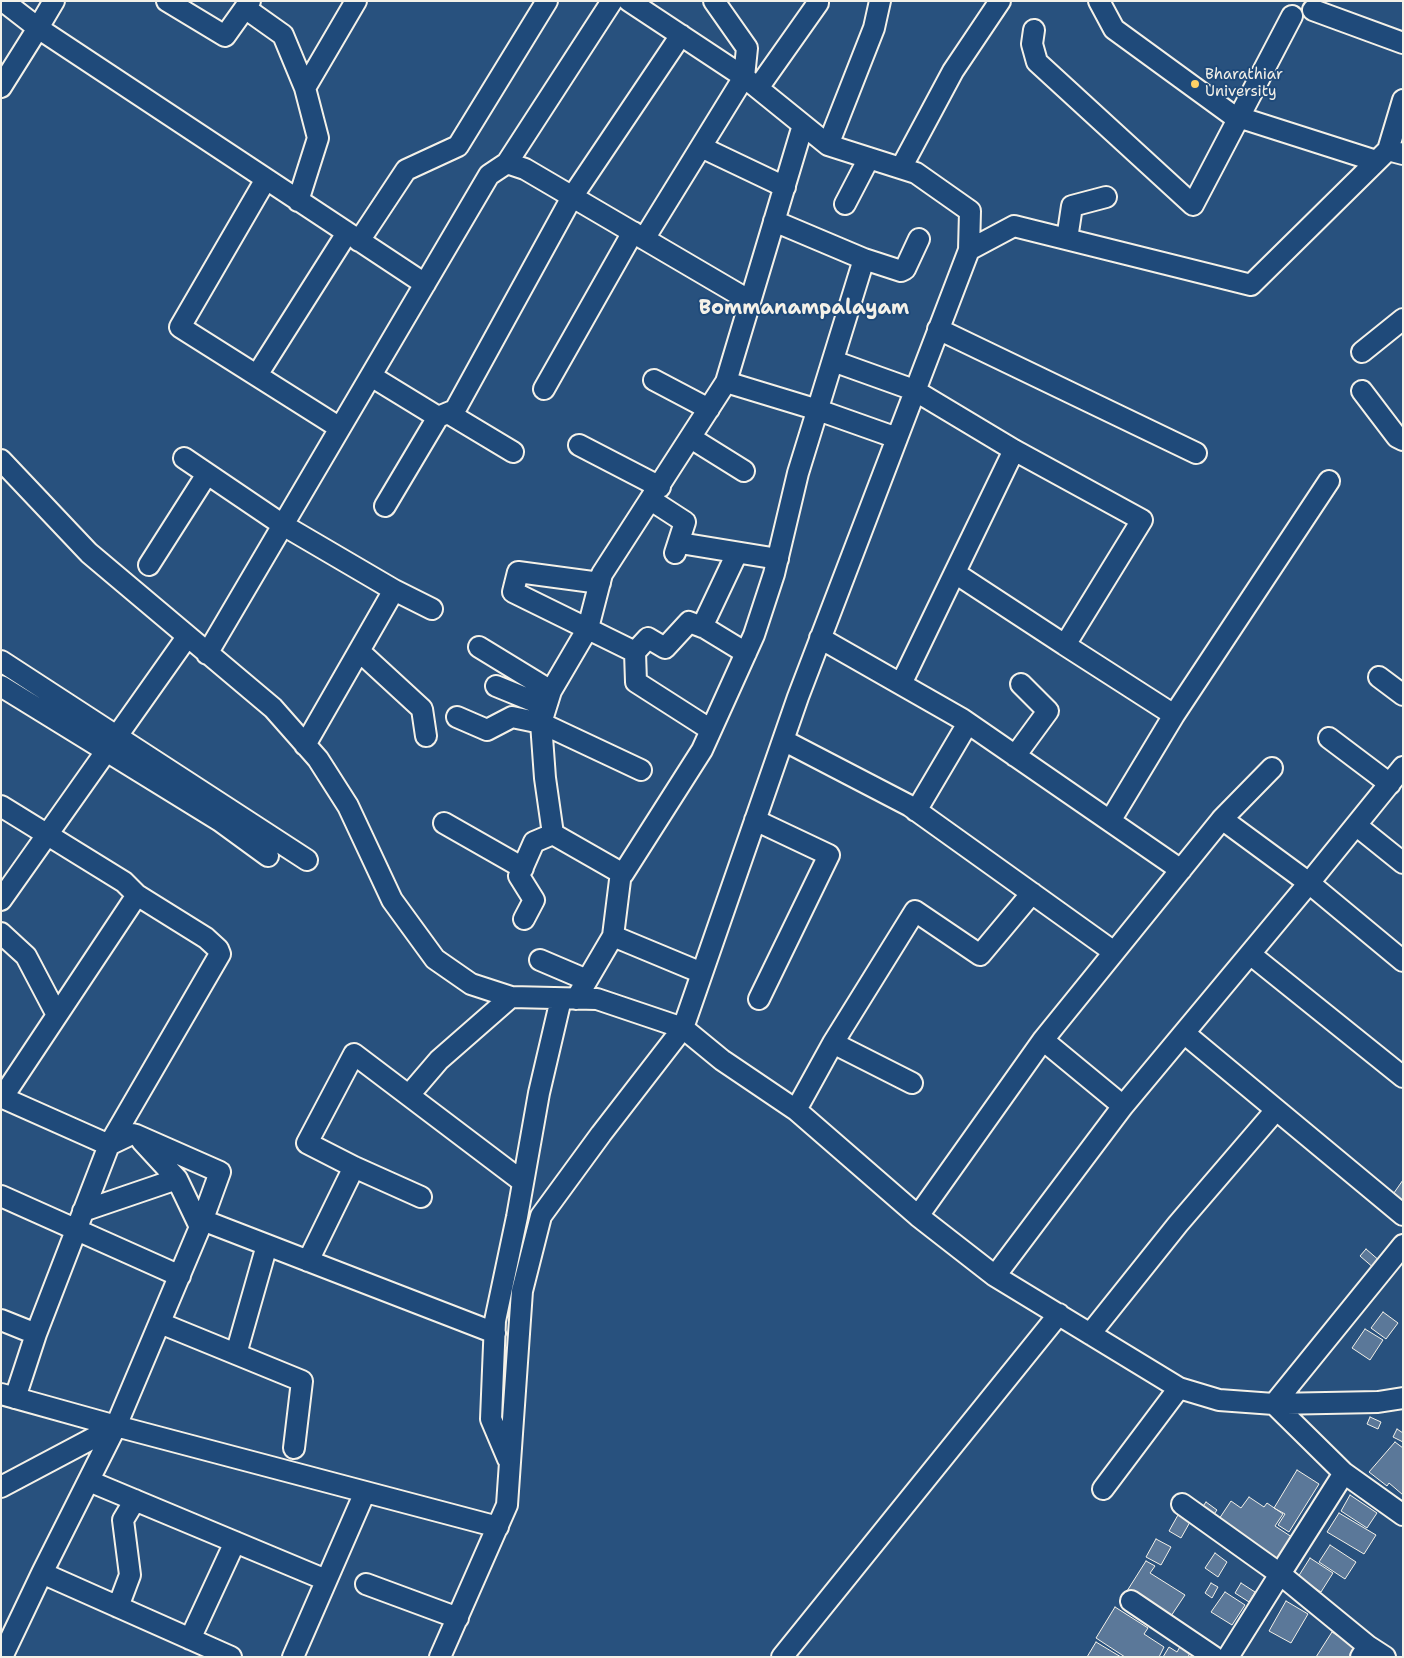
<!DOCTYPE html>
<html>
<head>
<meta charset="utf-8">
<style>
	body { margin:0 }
	#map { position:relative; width:1404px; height:1658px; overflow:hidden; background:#28517e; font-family:"Shantell Sans",sans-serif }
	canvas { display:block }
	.frame { position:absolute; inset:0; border:2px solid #f4f1e8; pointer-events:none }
</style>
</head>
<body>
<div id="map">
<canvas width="1404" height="1658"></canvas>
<div class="frame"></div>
</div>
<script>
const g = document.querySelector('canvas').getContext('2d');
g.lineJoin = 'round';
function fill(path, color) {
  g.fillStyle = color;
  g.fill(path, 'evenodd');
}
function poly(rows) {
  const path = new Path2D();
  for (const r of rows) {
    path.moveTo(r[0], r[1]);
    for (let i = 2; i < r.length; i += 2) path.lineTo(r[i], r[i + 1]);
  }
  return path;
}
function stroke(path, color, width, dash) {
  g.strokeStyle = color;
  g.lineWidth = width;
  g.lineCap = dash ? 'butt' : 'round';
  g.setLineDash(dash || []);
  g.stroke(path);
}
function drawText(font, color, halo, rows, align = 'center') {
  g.font = font + ' "Shantell Sans",sans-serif';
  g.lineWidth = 4;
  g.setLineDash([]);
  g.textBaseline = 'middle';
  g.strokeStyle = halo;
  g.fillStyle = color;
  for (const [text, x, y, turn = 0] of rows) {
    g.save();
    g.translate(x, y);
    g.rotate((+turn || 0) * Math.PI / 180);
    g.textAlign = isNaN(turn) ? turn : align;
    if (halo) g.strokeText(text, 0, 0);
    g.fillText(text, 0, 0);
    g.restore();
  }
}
const building = poly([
	[1403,1180,1403,1209,1389,1200,1403,1180],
	[1366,1249,1381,1262,1375,1269,1360,1256,1366,1249],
	[1383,1312,1398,1323,1386,1339,1371,1328,1383,1312],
	[1365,1329,1383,1340,1370,1360,1352,1348,1365,1329],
	[1370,1417,1381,1422,1378,1429,1367,1424,1370,1417],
	[1397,1429,1403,1433,1403,1442,1393,1437,1397,1429],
	[1395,1442,1403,1448,1403,1495,1389,1483,1387,1486,1369,1472,1395,1442],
	[1297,1470,1319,1484,1289,1532,1278,1525,1285,1514,1274,1508,1297,1470],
	[1350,1495,1377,1513,1367,1528,1341,1511,1350,1495],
	[1249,1497,1264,1507,1267,1503,1283,1514,1275,1526,1298,1541,1283,1563,1219,1519,1231,1501,1241,1508,1249,1497],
	[1206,1502,1217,1510,1212,1517,1201,1509,1206,1502],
	[1339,1513,1376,1535,1364,1554,1327,1532,1339,1513],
	[1178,1515,1190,1522,1181,1538,1169,1531,1178,1515],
	[1156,1539,1171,1547,1161,1565,1146,1557,1156,1539],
	[1330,1545,1356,1562,1345,1579,1319,1562,1330,1545],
	[1215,1553,1227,1562,1218,1577,1205,1568,1215,1553],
	[1310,1558,1333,1573,1321,1592,1298,1577,1310,1558],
	[1146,1561,1155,1566,1150,1573,1185,1595,1167,1622,1150,1606,1127,1591,1146,1561],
	[1211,1583,1218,1587,1212,1598,1205,1593,1211,1583],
	[1241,1583,1255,1592,1249,1602,1235,1593,1241,1583],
	[1225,1592,1245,1605,1232,1625,1211,1612,1225,1592],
	[1286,1601,1308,1614,1291,1643,1269,1631,1286,1601],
	[1115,1607,1148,1628,1144,1634,1164,1647,1159,1657,1125,1657,1096,1638,1115,1607],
	[1332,1632,1358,1649,1353,1657,1316,1657,1332,1632],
	[1096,1642,1121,1657,1087,1657,1096,1642],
	[1181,1645,1191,1651,1188,1657,1163,1657,1169,1647,1177,1652,1181,1645]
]);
fill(building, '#5b7899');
stroke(building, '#f4f1e8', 1);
const minor = poly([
	[3,1,38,28,54,1],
	[167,1,225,36,250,1],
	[629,1,744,77,828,145,916,173,970,211,969,250],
	[1099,1,1114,29,1232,115,1376,161],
	[245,8,283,35,305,88,318,138,298,201],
	[1313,10,1403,43],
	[1034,30,1032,44,1037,62,1193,205,1292,16],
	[1,87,38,28,425,284],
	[305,88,356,1],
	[758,88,818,3],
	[803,125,726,382,602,574,588,628,551,691,541,723,545,778,553,834,623,874,702,750,754,635,774,574,798,473,864,259,901,271,905,269,919,239],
	[828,145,874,28,880,1],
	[701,147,785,187],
	[1388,150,1403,100],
	[507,163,612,1],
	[901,168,953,71,1000,1],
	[266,179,180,327,340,428],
	[845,204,869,158],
	[774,221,864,259],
	[644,239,744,77,747,48,714,1],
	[1067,239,1072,206,1106,197],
	[359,241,406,170,458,146,547,1],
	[938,329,1196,453],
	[1362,352,1403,319],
	[833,361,914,390,1014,450,1142,520,1065,645,1174,715,1110,821],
	[257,375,347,233],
	[371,376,438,417,455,410,572,197,681,35],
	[654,380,709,409],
	[726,382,818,410,897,438],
	[544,389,633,232],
	[1362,391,1397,437,1403,440],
	[448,413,513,452],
	[691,438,744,471],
	[579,445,660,487],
	[184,458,283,525,394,590,305,745],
	[1,460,89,553,273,708,318,759,348,806,392,900,435,959,471,984,511,997,597,999,683,1028,722,1060,796,1110,918,1216,995,1276,1123,1106,1309,883,1403,961],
	[651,500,685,522,675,553],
	[385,506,438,417],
	[680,543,778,559],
	[149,565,207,474],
	[955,573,1065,645],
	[600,583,518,572,513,592,635,652],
	[394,590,432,609],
	[702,627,737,553],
	[820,638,962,719,1181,870],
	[479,647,551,691],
	[359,651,422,709,426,736],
	[207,654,489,175,507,163,525,169,750,301],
	[1,661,307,860],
	[1379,677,1403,695],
	[901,684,1014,450],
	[1,686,220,821,268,856],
	[496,686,545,706],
	[1174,715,1329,481],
	[457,717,487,730,512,717,541,723,641,770],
	[711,730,636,682,635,652,648,638,665,648,689,622,705,628,746,653],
	[1329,738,1390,784],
	[783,740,910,806,1114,952],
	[1015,756,1048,711,1021,684],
	[1,806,124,882,137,895,206,938,218,949,220,954,109,1145,36,1334,15,1398],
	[916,811,968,723],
	[1222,819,1272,768],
	[755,820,829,855,759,999],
	[444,823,523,868],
	[1357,826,1403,863],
	[1,900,187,637],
	[524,919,534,900,519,876,534,842,553,834],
	[1,933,26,956,57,1015],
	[613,936,702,973],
	[1250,954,1403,1077],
	[540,960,587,980],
	[576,999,613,936,621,872],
	[1184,1033,1403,1215],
	[1043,1040,1123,1106],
	[833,1043,912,1083],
	[409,1095,439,1060,511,997],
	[1,1097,109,1145,132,1134,136,1135,220,1172,200,1227],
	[2,1098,137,895],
	[796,1110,833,1043,915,911,980,955,1032,893],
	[142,1141,177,1179,200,1227],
	[1,1196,180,1276],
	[421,1197,354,1167,307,1143,354,1054,523,1182],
	[83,1211,177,1179],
	[918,1216,1043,1040,1222,819,1309,883,1403,767],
	[308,1261,354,1167],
	[995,1276,1179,1388,1219,1400,1274,1404,1378,1402,1403,1398],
	[1,1320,36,1334],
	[160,1323,302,1381,294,1448],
	[495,1333,205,1221,200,1227,116,1426,498,1527],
	[1090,1334,1178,1224,1276,1110],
	[236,1354,267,1245],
	[1,1394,116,1426],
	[116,1426,42,1573,231,1657],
	[508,1459,491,1419,495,1321,517,1217,539,1093,561,999],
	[1344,1473,1403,1515],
	[89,1481,326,1580],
	[1,1487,116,1426],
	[1103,1489,1179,1388],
	[1182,1504,1280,1574,1228,1657],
	[366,1584,458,1618],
	[1131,1601,1214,1657],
	[118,1607,130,1575,123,1520,135,1500],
	[190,1639,235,1542],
	[1368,1646,1385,1657],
	[2,1657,42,1573],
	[293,1657,365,1492],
	[440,1657,507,1505,522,1291,541,1216,601,1134,683,1028,798,697,969,250,1014,226,1251,285,1388,150,1403,154],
	[782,1657,1059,1314],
	[1361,1657,1368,1646,1280,1574,1344,1473,1274,1404,1403,1245]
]);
stroke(minor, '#f4f1e8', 24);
stroke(minor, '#1f4a7a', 20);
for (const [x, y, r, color] of [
	[1195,84,5,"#ffd166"]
]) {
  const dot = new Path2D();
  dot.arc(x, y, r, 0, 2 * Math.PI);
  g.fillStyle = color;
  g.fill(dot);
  stroke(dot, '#1f4a7a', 2);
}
drawText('15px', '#f4f1e8', '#1f4a7a', [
	["Bharathiar",1205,75],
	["University",1205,92]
], 'left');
drawText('bold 20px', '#f4f1e8', '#1f4a7a', [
	["Bommanampalayam",804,309]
]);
</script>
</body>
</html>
